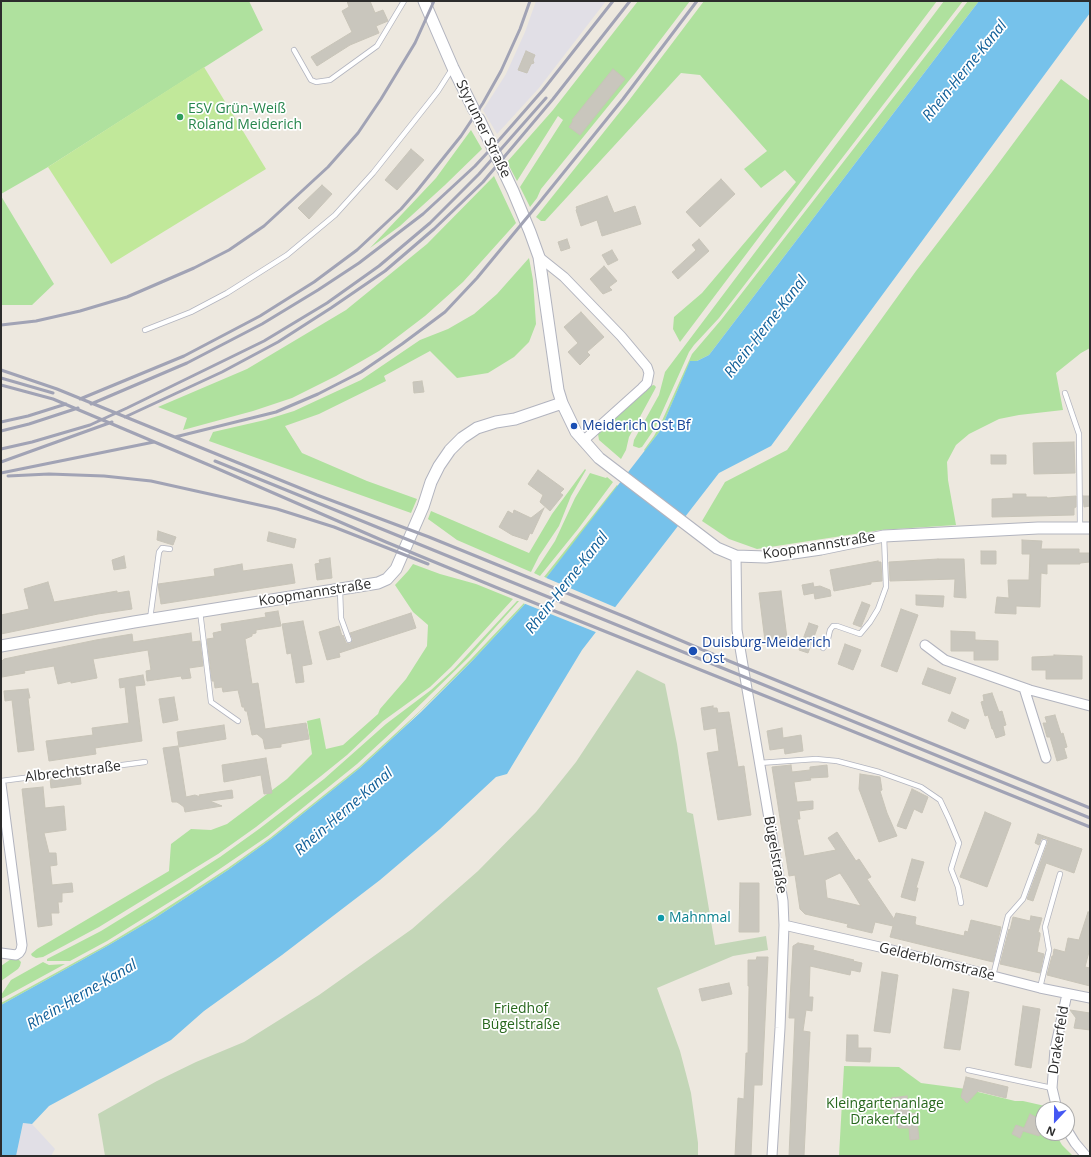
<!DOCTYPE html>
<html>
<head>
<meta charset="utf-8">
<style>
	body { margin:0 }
	#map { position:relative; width:1091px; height:1157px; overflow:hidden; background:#ede8df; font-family:"Open Sans",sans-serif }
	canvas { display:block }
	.frame { position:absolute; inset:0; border:2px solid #2c2c2c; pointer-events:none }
	.north { position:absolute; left:1035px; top:1101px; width:40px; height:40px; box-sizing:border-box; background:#fff; border:1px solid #ababab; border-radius:50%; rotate:202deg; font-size:11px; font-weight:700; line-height:16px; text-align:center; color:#2c2c2c }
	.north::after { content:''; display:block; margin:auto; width:14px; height:18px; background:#4558f3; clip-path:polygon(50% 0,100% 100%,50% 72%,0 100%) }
</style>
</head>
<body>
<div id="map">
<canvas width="1091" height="1157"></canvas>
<div class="frame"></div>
<div class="north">N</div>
</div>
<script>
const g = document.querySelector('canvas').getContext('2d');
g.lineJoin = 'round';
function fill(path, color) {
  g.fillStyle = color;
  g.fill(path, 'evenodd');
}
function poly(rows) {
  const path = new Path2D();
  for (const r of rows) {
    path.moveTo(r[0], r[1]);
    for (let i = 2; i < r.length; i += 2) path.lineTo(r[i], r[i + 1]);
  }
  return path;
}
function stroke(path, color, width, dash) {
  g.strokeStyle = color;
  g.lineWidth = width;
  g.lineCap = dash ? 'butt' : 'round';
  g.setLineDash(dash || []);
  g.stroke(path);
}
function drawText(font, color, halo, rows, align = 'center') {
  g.font = font + ' "Open Sans",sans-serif';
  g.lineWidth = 3.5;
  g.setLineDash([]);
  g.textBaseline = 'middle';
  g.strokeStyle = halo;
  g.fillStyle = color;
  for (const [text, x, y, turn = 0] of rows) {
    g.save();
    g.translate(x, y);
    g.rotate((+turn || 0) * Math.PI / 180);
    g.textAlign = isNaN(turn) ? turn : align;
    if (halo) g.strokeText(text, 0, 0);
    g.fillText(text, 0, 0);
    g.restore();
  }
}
fill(poly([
	[536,1,606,1,539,88,497,134,483,110,506,74,525,32],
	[23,1123,32,1124,55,1149,51,1156,16,1156]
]), '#e1dfe6');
fill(poly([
	[1,1,249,1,263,30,48,167,1,194],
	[638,1,690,1,636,72,541,189,537,198,530,207,520,187,563,120,558,116,517,181,507,162,553,110],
	[704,1,937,1,680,342,673,329,674,317,702,293,796,182,785,170,761,188,744,169,767,151,700,75,681,73,545,221,541,221,536,217,627,103],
	[944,1,963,1,719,318,694,345,689,352,655,428,642,447,639,448,633,446,634,440,659,395,665,372],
	[968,1,979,1,709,355,697,361,690,362,660,431,645,451,644,450,654,436,661,423,692,354,721,320],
	[1061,79,1090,101,1090,348,1081,353,1056,373,1063,410,1019,415,999,419,969,434,956,445,947,462,948,480,956,525,881,530,757,549,729,539,702,521,725,482,787,450,916,271,992,172],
	[471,130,482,149,445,185,400,226,370,248,436,178],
	[494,176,516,223,463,282,425,316,379,351,336,376,292,398,253,411,183,430,187,418,158,407,247,369,346,310,427,244],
	[1,196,54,284,32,305,1,305],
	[529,258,533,280,536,324,529,342,514,357,488,373,457,378,430,351,384,376,386,381,319,414,285,426,302,453,367,481,417,499,411,513,209,441,213,432,265,420,294,411,361,380,420,340,448,329,474,314,497,294],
	[654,385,656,387,654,391,629,437,626,450,621,459,599,440,598,434,602,428,650,386],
	[585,469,586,470,571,496,559,526,539,556,531,572,457,540,428,519,431,511,529,553,552,514],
	[590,473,606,478,607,477,613,482,578,529,540,576,534,573,555,541,575,498],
	[617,485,618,486,582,533,546,578,544,577],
	[413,564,440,574,476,584,513,599,451,667,430,687,383,721,347,755,321,776,256,827,218,854,99,927,43,957,36,958,32,956,31,954,37,949,169,871,171,844,191,829,211,830,227,824,287,779,312,754,307,721,320,718,326,749,343,745,378,714,380,709,406,679,427,646,428,625,413,612,395,585,408,571],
	[517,601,519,601,469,657,394,730,357,764,268,836,189,890,107,941,70,961,47,961,47,959,101,931,179,883,220,857,259,829,324,779,386,724,431,690,454,669],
	[524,603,525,604,473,660,398,733,360,768,271,839,228,870,155,918,109,945,1,1005,1,1003,108,944,154,916,228,868,270,838,359,767,420,711,471,659],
	[11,959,18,959,21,962,20,966,18,969,1,981,1,966],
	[43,962,49,965,65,964,1,999,1,995,11,980],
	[844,1066,899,1067,921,1083,966,1089,1015,1101,1023,1101,1045,1106,1046,1109,1043,1109,1043,1133,1055,1133,1062,1145,1073,1156,839,1156]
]), '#afe19e');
fill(poly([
	[637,670,665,684,677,744,687,812,693,814,715,945,766,936,768,950,733,956,657,988,680,1051,691,1093,698,1143,698,1156,105,1156,98,1114,157,1081,196,1062,244,1042,319,995,412,929,478,871,536,812,576,762]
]), '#c3d6b7');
fill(poly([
	[204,67,266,169,111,264,48,167]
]), '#c1e89a');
fill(poly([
	[979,1,1090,1,1090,13,771,446,719,473,582,650,507,774,496,777,440,829,380,880,282,955,204,1011,171,1040,49,1106,32,1124,23,1123,16,1156,1,1156,1,1005,109,945,155,918,228,870,271,839,360,768,421,712,473,660,525,604,546,578,660,431,690,361,697,361,709,355]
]), '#76c2eb');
fill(poly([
	[544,577,617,608,598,633,523,603]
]), '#ede8df');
const building = poly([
	[347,1,370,1,375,13,383,10,388,21,376,26,379,33,350,45,317,66,311,57,352,32,342,11,349,7,347,1],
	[526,51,535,55,533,60,534,63,531,64,527,73,518,70,526,51],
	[613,69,625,79,580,135,569,127,573,121,572,120,613,69],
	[411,149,424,160,397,190,385,180,411,149],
	[721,179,735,194,700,227,686,212,721,179],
	[322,185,332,194,309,219,298,208,322,185],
	[607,196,614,213,635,206,641,224,602,236,597,220,581,226,576,210,577,209,576,207,607,196],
	[567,239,570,248,561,251,558,242,567,239],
	[699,239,709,251,678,279,672,272,696,250,692,245,699,239],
	[612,250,618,260,608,265,602,255,612,250],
	[604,266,617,281,609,287,612,290,603,294,590,279,604,266],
	[581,312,604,337,587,352,590,355,580,365,568,352,578,343,564,327,581,312],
	[422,381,424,392,414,393,413,382,422,381],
	[1074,442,1075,473,1034,474,1033,443,1074,442],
	[991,455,1006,455,1006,464,991,464,991,455],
	[538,470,564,489,560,493,563,495,550,511,540,502,543,495,528,484,538,470],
	[1013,494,1026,494,1026,497,1047,497,1047,498,1076,496,1076,507,1074,508,1074,515,992,517,992,499,1013,498,1013,494],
	[1083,496,1090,496,1090,506,1084,507,1083,496],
	[544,508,532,534,530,533,527,540,512,535,499,527,508,511,513,514,514,510,531,518,544,508],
	[158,531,176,537,173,545,157,540,158,531],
	[269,532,296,539,294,548,267,541,269,532],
	[1022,540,1042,541,1041,549,1079,549,1079,553,1090,553,1090,562,1080,563,1080,564,1047,564,1047,574,1041,573,1040,607,1016,606,1016,614,995,613,997,597,1009,598,1008,580,1029,580,1030,554,1022,554,1022,540],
	[981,551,996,551,996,564,981,564,981,551],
	[124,556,126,568,114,570,112,560,124,556],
	[330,558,332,578,317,580,315,564,320,563,319,560,330,558],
	[938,559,964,559,966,598,954,597,955,579,890,581,889,562,938,559],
	[878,561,878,562,881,562,882,581,871,582,871,584,834,591,830,570,878,561],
	[242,564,243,571,292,564,295,583,161,604,158,584,215,576,214,569,242,564],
	[48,582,54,602,117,591,117,593,129,591,132,609,98,614,1,634,1,615,29,609,24,589,48,582],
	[813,583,814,587,820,586,830,590,831,596,815,599,814,593,804,595,802,585,813,583],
	[781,591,787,638,765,641,759,593,781,591],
	[916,595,944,596,943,607,916,605,916,595],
	[862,602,870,605,861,627,853,624,862,602],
	[901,609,918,615,897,672,881,666,901,609],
	[278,611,281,626,256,630,256,633,252,634,252,636,245,639,252,684,258,683,265,729,306,723,309,739,281,744,281,747,265,749,263,739,257,734,252,735,247,711,245,711,244,707,242,707,238,690,223,692,222,687,215,688,214,681,212,681,207,639,214,638,213,633,222,631,221,624,266,617,265,613,278,611],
	[411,613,416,628,339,653,340,657,327,660,319,632,339,626,342,636,343,635,346,643,350,644,353,640,350,633,411,613],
	[303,621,312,664,302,666,304,682,296,683,291,653,287,654,282,624,303,621],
	[809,623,818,626,808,653,799,650,809,623],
	[951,631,975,632,975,640,998,641,998,660,974,660,974,651,951,651,951,631],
	[191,633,192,642,200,641,203,666,189,668,191,678,182,679,181,676,147,681,146,671,151,670,148,650,93,659,97,678,71,683,71,681,58,684,54,666,24,671,25,673,2,677,1,662,4,659,96,640,132,634,133,642,191,633],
	[845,644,861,650,853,670,838,664,845,644],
	[1054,655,1082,656,1082,679,1046,679,1046,670,1032,670,1032,657,1054,656,1054,655],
	[928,668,956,678,950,694,922,684,928,668],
	[143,675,145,685,135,686,142,741,95,748,96,754,49,761,46,741,93,735,92,728,129,723,125,687,120,688,119,679,143,675],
	[28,689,30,698,28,698,34,750,18,752,12,700,5,701,4,691,28,689],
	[992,693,999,712,1002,711,1006,725,1003,726,1005,735,996,738,993,729,992,729,988,715,985,716,981,702,984,701,983,695,992,693],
	[174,697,178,720,163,723,159,699,174,697],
	[713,706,713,708,717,708,718,713,729,712,738,767,744,766,751,815,718,820,707,753,719,751,716,728,704,730,701,708,713,706],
	[952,712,969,720,965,729,948,721,952,712],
	[1055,715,1061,734,1063,733,1067,747,1064,748,1067,758,1057,761,1050,737,1047,737,1043,723,1047,723,1045,717,1055,715],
	[224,725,226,739,179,747,177,732,224,725],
	[782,728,783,738,801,735,803,751,785,754,784,748,770,750,767,731,782,728],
	[178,746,186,797,195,795,200,797,199,795,232,790,233,798,210,801,222,806,185,812,184,807,180,804,177,802,172,802,163,748,178,746],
	[266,758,272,793,264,794,261,775,224,782,222,765,266,758],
	[791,765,792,772,810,770,810,767,827,765,828,777,810,778,811,780,794,782,797,802,813,801,813,809,799,811,800,819,797,819,804,856,836,850,828,838,837,832,856,861,859,859,871,877,867,879,894,919,896,913,916,917,915,923,916,925,964,936,965,931,968,932,971,920,1001,927,993,962,890,937,893,926,875,922,872,933,847,927,848,924,805,914,800,909,795,875,789,876,772,767,791,765],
	[840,873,848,885,861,906,827,898,825,880,840,873],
	[860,774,880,777,882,790,880,791,887,813,897,836,879,842,859,789,860,774],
	[80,775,81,784,51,788,50,779,80,775],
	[43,787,45,808,64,806,66,830,44,833,49,853,56,853,57,865,50,866,52,885,72,883,73,892,62,893,62,902,58,902,59,913,51,913,52,925,38,927,22,789,43,787],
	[912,789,928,797,922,813,914,809,906,829,897,826,912,789],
	[985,812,1011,823,987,887,960,877,985,812],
	[1038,834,1082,849,1074,873,1046,863,1033,901,1027,899,1048,842,1047,839,1044,838,1041,839,1039,845,1035,843,1038,834],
	[912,859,924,862,916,888,918,888,915,901,901,897,912,859],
	[740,883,759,883,759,932,739,932,740,883],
	[1088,912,1090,912,1090,948,1085,967,1090,968,1090,986,1047,975,1052,956,1053,956,1054,949,1065,952,1068,938,1079,940,1088,912],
	[1031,916,1042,918,1038,932,1040,933,1040,936,1037,952,1044,954,1040,973,1000,964,1009,929,1010,930,1013,917,1030,921,1031,916],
	[798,943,814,946,813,950,854,960,853,961,862,963,860,972,851,970,850,975,810,966,809,997,813,997,812,1011,806,1010,803,1031,810,1032,804,1156,789,1156,795,1018,789,1018,793,946,798,943],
	[757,957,768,957,762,1085,754,1085,751,1156,735,1156,738,1098,744,1099,746,1053,748,1053,749,986,748,986,748,960,756,960,757,957],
	[882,972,898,975,890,1033,874,1031,882,972],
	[729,983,732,994,702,1001,699,989,729,983],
	[953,989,969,992,960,1050,944,1048,953,989],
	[1023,1006,1040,1009,1031,1068,1015,1065,1023,1006],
	[1070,1010,1090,1013,1090,1030,1074,1028,1076,1018,1070,1010],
	[847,1035,858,1035,858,1048,871,1048,870,1062,846,1061,847,1035],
	[966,1077,1008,1087,1006,1098,978,1091,967,1103,961,1097,966,1077],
	[907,1096,909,1114,916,1113,919,1139,910,1140,909,1128,898,1128,891,1098,907,1096],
	[1030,1114,1043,1121,1039,1136,1023,1131,1020,1138,1012,1134,1016,1125,1024,1128,1030,1114]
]);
fill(building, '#c9c6bd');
stroke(building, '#c8c4b8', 1);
const service = poly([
	[294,50,311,80,316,82,330,80,377,46,404,1],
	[145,330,191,312,227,293,287,255,335,215,373,173,438,91,452,69],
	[1065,393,1079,434,1080,527],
	[340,590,341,618,349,640],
	[200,611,211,702,238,721],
	[150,619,159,552,162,548,170,549],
	[823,648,827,643,830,630,833,626,837,626,860,634,870,622,878,609,886,587,884,536],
	[759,763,816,759,837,761,879,772,921,787,940,800,949,819,959,843,951,869,958,887,961,903],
	[1,781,145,762],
	[993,976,1008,916,1023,899,1044,842],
	[1040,988,1049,950,1045,927,1060,874],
	[968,1070,1052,1088]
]);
const minor = poly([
	[539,257,564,277,621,336,647,367,649,373,647,383,642,388,583,441],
	[736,556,737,630,783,901,784,925,780,1028,772,1156],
	[925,645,945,660,1030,690,1090,706],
	[1024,688,1046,758],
	[1,784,22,945,21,950,19,953,16,955,1,953],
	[784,925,884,948,1040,988,1090,998],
	[1057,1109,1052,1088,1055,1049,1067,994],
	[1067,1130,1075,1143,1086,1156]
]);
const tertiary = poly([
	[424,1,453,68,474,110],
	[479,119,513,191,530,232,539,257,558,390,562,403,576,432,599,458,717,548,736,556,766,557,821,549,884,536,1038,528,1090,528],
	[1,646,134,622,378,583,387,579,396,569,423,507,431,482,439,466,450,450,462,438,477,428,496,422,515,419,562,403]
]);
stroke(service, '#b2b4bf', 6);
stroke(minor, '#b2b4bf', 11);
stroke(tertiary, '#b2b4bf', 13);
stroke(service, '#fff', 4.5);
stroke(minor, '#fff', 9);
stroke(tertiary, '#fff', 11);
stroke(poly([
	[1,325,36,321,80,311,127,297,194,268,229,250,264,226,328,167,358,133,381,99,415,43,434,1],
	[1,370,57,389,317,495,429,537,628,618,729,661,1090,808],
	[1,378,53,393],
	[1,385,53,399,216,468,386,542,500,589,1090,827],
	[80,399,184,356,260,316,314,282,357,250,401,209,416,192,461,136,483,103,501,71,520,29,530,1],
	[91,404,187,363,262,324,318,290,359,263,423,214,475,166,500,139,543,90,613,1],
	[125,417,222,372,278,342,331,308,385,271,434,229,483,182,553,99,630,1],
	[1,422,28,416,66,404],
	[1,431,29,424,78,408],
	[175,437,276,412,318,394,361,372,402,344,445,312,477,278,539,203,623,99,697,1],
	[1,449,32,442,90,425,127,408,264,341,327,303,379,266,430,223,479,174,546,98],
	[215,461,1090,818],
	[1,462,112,422],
	[1,473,154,442],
	[8,476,49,474,104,476,151,481,277,509,334,527,428,564]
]), '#a1a3b5', 3);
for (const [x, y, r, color] of [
	[180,117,4,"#2e9e5b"],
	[574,426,4,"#1a4fb4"],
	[693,651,5,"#1a4fb4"],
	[661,918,4,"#0f9aa8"]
]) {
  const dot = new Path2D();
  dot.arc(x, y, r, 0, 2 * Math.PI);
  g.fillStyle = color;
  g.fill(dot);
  stroke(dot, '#fff', 1.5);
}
drawText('14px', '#27864d', '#fff', [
	["ESV Grün-Weiß",188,109],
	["Roland Meiderich",188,125]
], 'left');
drawText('14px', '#2c2c2c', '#fff', [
	["Styrumer Straße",483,129,64],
	["Koopmannstraße",819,546,-9],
	["Koopmannstraße",315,593,-9],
	["Albrechtstraße",73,772,-7],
	["Bügelstraße",775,855,80],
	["Gelderblomstraße",937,962,14],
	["Drakerfeld",1059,1040,-81]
]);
drawText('14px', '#164399', '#fff', [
	["Meiderich Ost Bf",582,426],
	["Duisburg-Meiderich",702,643],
	["Ost",702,659]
], 'left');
drawText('14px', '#0d838f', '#fff', [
	["Mahnmal",669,918]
], 'left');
drawText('14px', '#27671d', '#fff', [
	["Friedhof",521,1009],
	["Bügelstraße",521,1025],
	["Kleingartenanlage",885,1104],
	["Drakerfeld",885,1120]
]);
drawText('italic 15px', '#126099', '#fff', [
	["Rhein-Herne-Kanal",965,71,-51],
	["Rhein-Herne-Kanal",766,327,-52],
	["Rhein-Herne-Kanal",567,583,-52],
	["Rhein-Herne-Kanal",344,812,-41],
	["Rhein-Herne-Kanal",82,995,-30]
]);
</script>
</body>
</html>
